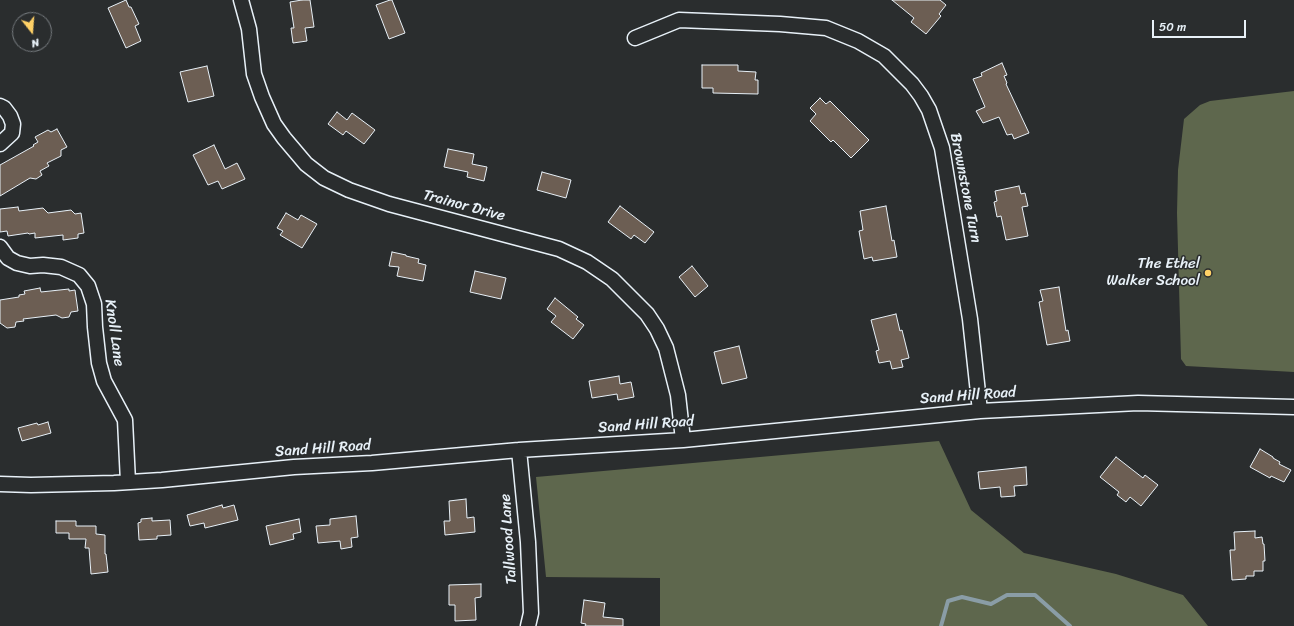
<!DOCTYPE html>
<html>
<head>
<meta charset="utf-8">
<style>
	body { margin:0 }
	#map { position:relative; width:1294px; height:626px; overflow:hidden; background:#2a2d2e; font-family:Sriracha,sans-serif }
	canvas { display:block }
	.north { position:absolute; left:12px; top:12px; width:40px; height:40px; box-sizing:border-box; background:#2a2d2e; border:1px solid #767b7f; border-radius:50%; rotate:163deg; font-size:11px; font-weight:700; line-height:16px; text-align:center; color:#e8f1f8 }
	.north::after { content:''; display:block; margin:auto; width:14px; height:18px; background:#ffd166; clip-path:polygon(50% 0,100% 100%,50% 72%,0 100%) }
	.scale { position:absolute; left:1152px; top:20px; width:94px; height:18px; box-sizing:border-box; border:2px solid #e8f1f8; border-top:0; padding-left:5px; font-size:12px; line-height:14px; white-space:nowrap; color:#e8f1f8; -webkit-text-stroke:3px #2a2d2e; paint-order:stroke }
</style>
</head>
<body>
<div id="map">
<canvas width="1294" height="626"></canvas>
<div class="north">N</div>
<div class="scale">50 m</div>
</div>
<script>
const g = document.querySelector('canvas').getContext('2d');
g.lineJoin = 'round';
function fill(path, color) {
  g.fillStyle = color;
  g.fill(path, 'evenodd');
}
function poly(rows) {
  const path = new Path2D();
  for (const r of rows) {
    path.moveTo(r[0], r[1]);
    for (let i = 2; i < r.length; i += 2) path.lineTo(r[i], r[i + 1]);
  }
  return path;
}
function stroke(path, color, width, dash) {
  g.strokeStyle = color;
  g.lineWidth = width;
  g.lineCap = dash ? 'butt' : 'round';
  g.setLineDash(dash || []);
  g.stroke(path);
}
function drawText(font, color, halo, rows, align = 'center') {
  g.font = font + ' Sriracha,sans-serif';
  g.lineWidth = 3;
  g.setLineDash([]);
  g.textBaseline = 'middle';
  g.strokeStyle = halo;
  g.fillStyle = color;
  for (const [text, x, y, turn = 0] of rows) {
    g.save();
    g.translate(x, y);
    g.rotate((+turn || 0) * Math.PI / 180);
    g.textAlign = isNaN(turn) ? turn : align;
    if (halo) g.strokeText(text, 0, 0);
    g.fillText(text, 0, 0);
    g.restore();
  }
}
fill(poly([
	[1294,91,1294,372,1186,366,1181,359,1177,213,1178,170,1184,119,1200,105,1210,101],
	[939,441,971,510,1024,553,1116,574,1183,595,1208,626,660,626,660,578,546,577,536,477]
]), '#5e674d');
stroke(poly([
	[941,626,948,601,962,597,991,604,1007,595,1035,595,1070,626]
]), '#8a9da6', 4);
const building = poly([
	[126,0,129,7,131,7,139,24,135,26,141,41,126,48,108,8,126,0],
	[302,0,310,0,314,27,305,28,307,41,293,43,291,28,294,28,290,2,302,0],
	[390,0,392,0,405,33,389,39,376,5,390,0],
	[892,0,940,0,946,5,939,14,941,16,926,34,911,22,914,18,892,0],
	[1002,63,1007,75,1004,76,1007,83,1006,84,1029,133,1014,139,1012,134,1007,135,999,117,983,123,976,111,985,107,973,79,982,76,981,73,1002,63],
	[702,65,738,65,738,71,756,72,755,80,758,80,758,94,713,93,713,88,702,88,702,65],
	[207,66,214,96,188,102,180,72,207,66],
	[820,98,826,104,830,101,869,140,851,158,833,140,831,142,810,121,816,114,810,108,820,98],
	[337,112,347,120,352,113,375,130,364,144,346,131,343,135,328,124,337,112],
	[57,129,67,147,61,150,61,156,47,163,49,166,40,171,42,175,36,179,30,178,0,196,0,165,34,146,33,145,38,142,35,137,48,130,51,132,57,129],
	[214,145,225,169,237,163,245,179,222,189,218,181,208,185,193,155,214,145],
	[448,149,474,154,472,164,487,167,484,181,467,177,468,172,444,167,448,149],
	[542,172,571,180,566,198,537,190,542,172],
	[1019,186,1021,194,1025,193,1028,206,1022,207,1028,236,1006,240,1001,216,997,217,994,202,997,201,995,191,1019,186],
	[620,206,654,232,645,243,634,235,631,239,608,222,620,206],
	[886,206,892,241,894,240,897,257,873,261,872,257,864,259,859,231,863,230,860,211,886,206],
	[18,207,19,211,43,208,48,213,71,210,75,214,81,213,84,233,78,234,78,238,63,240,63,235,35,238,35,233,29,234,28,233,8,236,7,231,0,232,0,209,18,207],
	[286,213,298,220,301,215,317,224,302,248,280,235,283,231,277,228,286,213],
	[392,252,406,255,406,256,419,259,418,263,426,265,423,281,397,276,399,267,389,266,392,252],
	[692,266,708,286,695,297,679,277,692,266],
	[475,271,506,278,501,299,470,292,475,271],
	[1059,287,1066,331,1068,330,1070,341,1047,345,1039,302,1043,301,1040,290,1059,287],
	[40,288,41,292,69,289,69,291,75,290,78,311,71,312,69,317,62,318,56,315,23,319,24,321,16,322,15,327,7,328,0,323,0,300,19,297,19,295,25,294,24,291,40,288],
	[555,298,578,317,576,319,584,325,573,339,551,322,556,316,547,309,555,298],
	[896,314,900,331,902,330,909,358,901,360,903,367,892,369,890,361,879,363,876,351,879,350,871,320,896,314],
	[739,346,747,378,722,384,714,352,739,346],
	[619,376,620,384,631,382,634,397,618,400,617,394,592,398,589,381,619,376],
	[48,422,51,433,22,441,18,428,37,423,38,425,48,422],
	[1260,449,1273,457,1273,458,1280,462,1279,464,1291,470,1284,482,1271,476,1270,478,1250,467,1260,449],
	[1116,457,1143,478,1145,475,1158,485,1141,506,1130,497,1126,502,1117,495,1119,492,1100,477,1116,457],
	[1026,467,1027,485,1014,486,1015,496,1001,497,1000,487,980,489,978,472,1026,467],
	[466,499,467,518,474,517,475,532,445,535,444,521,450,521,449,501,466,499],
	[222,505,223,508,234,505,238,520,205,528,204,523,190,526,187,515,222,505],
	[356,516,358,537,351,538,352,547,341,549,340,541,318,543,316,526,330,525,330,519,356,516],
	[152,518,152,521,170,520,171,535,157,536,157,539,139,540,138,523,141,522,141,519,152,518],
	[299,519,301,532,293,534,294,539,270,545,266,526,299,519],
	[56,521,76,521,76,526,96,526,96,534,105,535,105,554,106,554,108,572,91,574,89,548,85,548,86,539,69,539,69,533,56,533,56,521],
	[1255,531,1255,538,1262,537,1263,544,1264,544,1265,561,1263,561,1263,571,1254,571,1254,576,1246,576,1246,579,1232,580,1230,550,1235,550,1234,532,1255,531],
	[481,584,481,597,475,598,476,620,455,621,455,605,449,605,449,585,481,584],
	[584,600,605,603,603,617,623,619,623,626,585,626,586,624,581,623,584,600]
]);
fill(building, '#6c5e53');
stroke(building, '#e8f1f8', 1);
const street = poly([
	[241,0,249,29,254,74,262,97,274,124,284,138,306,164,324,178,349,190,389,204,559,249,587,262,612,279,647,314,657,329,666,348,678,395,683,440],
	[635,38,679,20,780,24,826,28,858,41,884,56,912,84,921,96,929,110,942,148,970,319,980,411],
	[0,106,4,108,10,116,13,124,12,133,0,144],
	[0,247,8,258,17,263,30,266,43,265,61,267,79,275,88,286,94,304,95,327,99,363,104,381,125,420,128,482],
	[519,450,528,542,531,613,528,626],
	[0,484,31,485,114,483,162,480,294,467,372,463,519,450,683,440,980,411,1138,403,1294,407]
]);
stroke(street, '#e8f1f8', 17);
stroke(street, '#2a2d2e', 14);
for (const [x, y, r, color] of [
	[1208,273,4,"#ffd166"]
]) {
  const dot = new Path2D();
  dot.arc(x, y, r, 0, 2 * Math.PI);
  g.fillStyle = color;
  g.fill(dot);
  stroke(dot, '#2a2d2e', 1.5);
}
drawText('15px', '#e8f1f8', '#2a2d2e', [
	["Brownstone Turn",965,188,79],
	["Trainor Drive",464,206,15],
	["Knoll Lane",114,333,82],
	["Sand Hill Road",968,396,-4],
	["Sand Hill Road",646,425,-4],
	["Sand Hill Road",323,449,-4],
	["Tallwood Lane",509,539,-94]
]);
drawText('15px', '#e8f1f8', '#2a2d2e', [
	["The Ethel",1200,264],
	["Walker School",1200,281]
], 'right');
</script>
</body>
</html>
